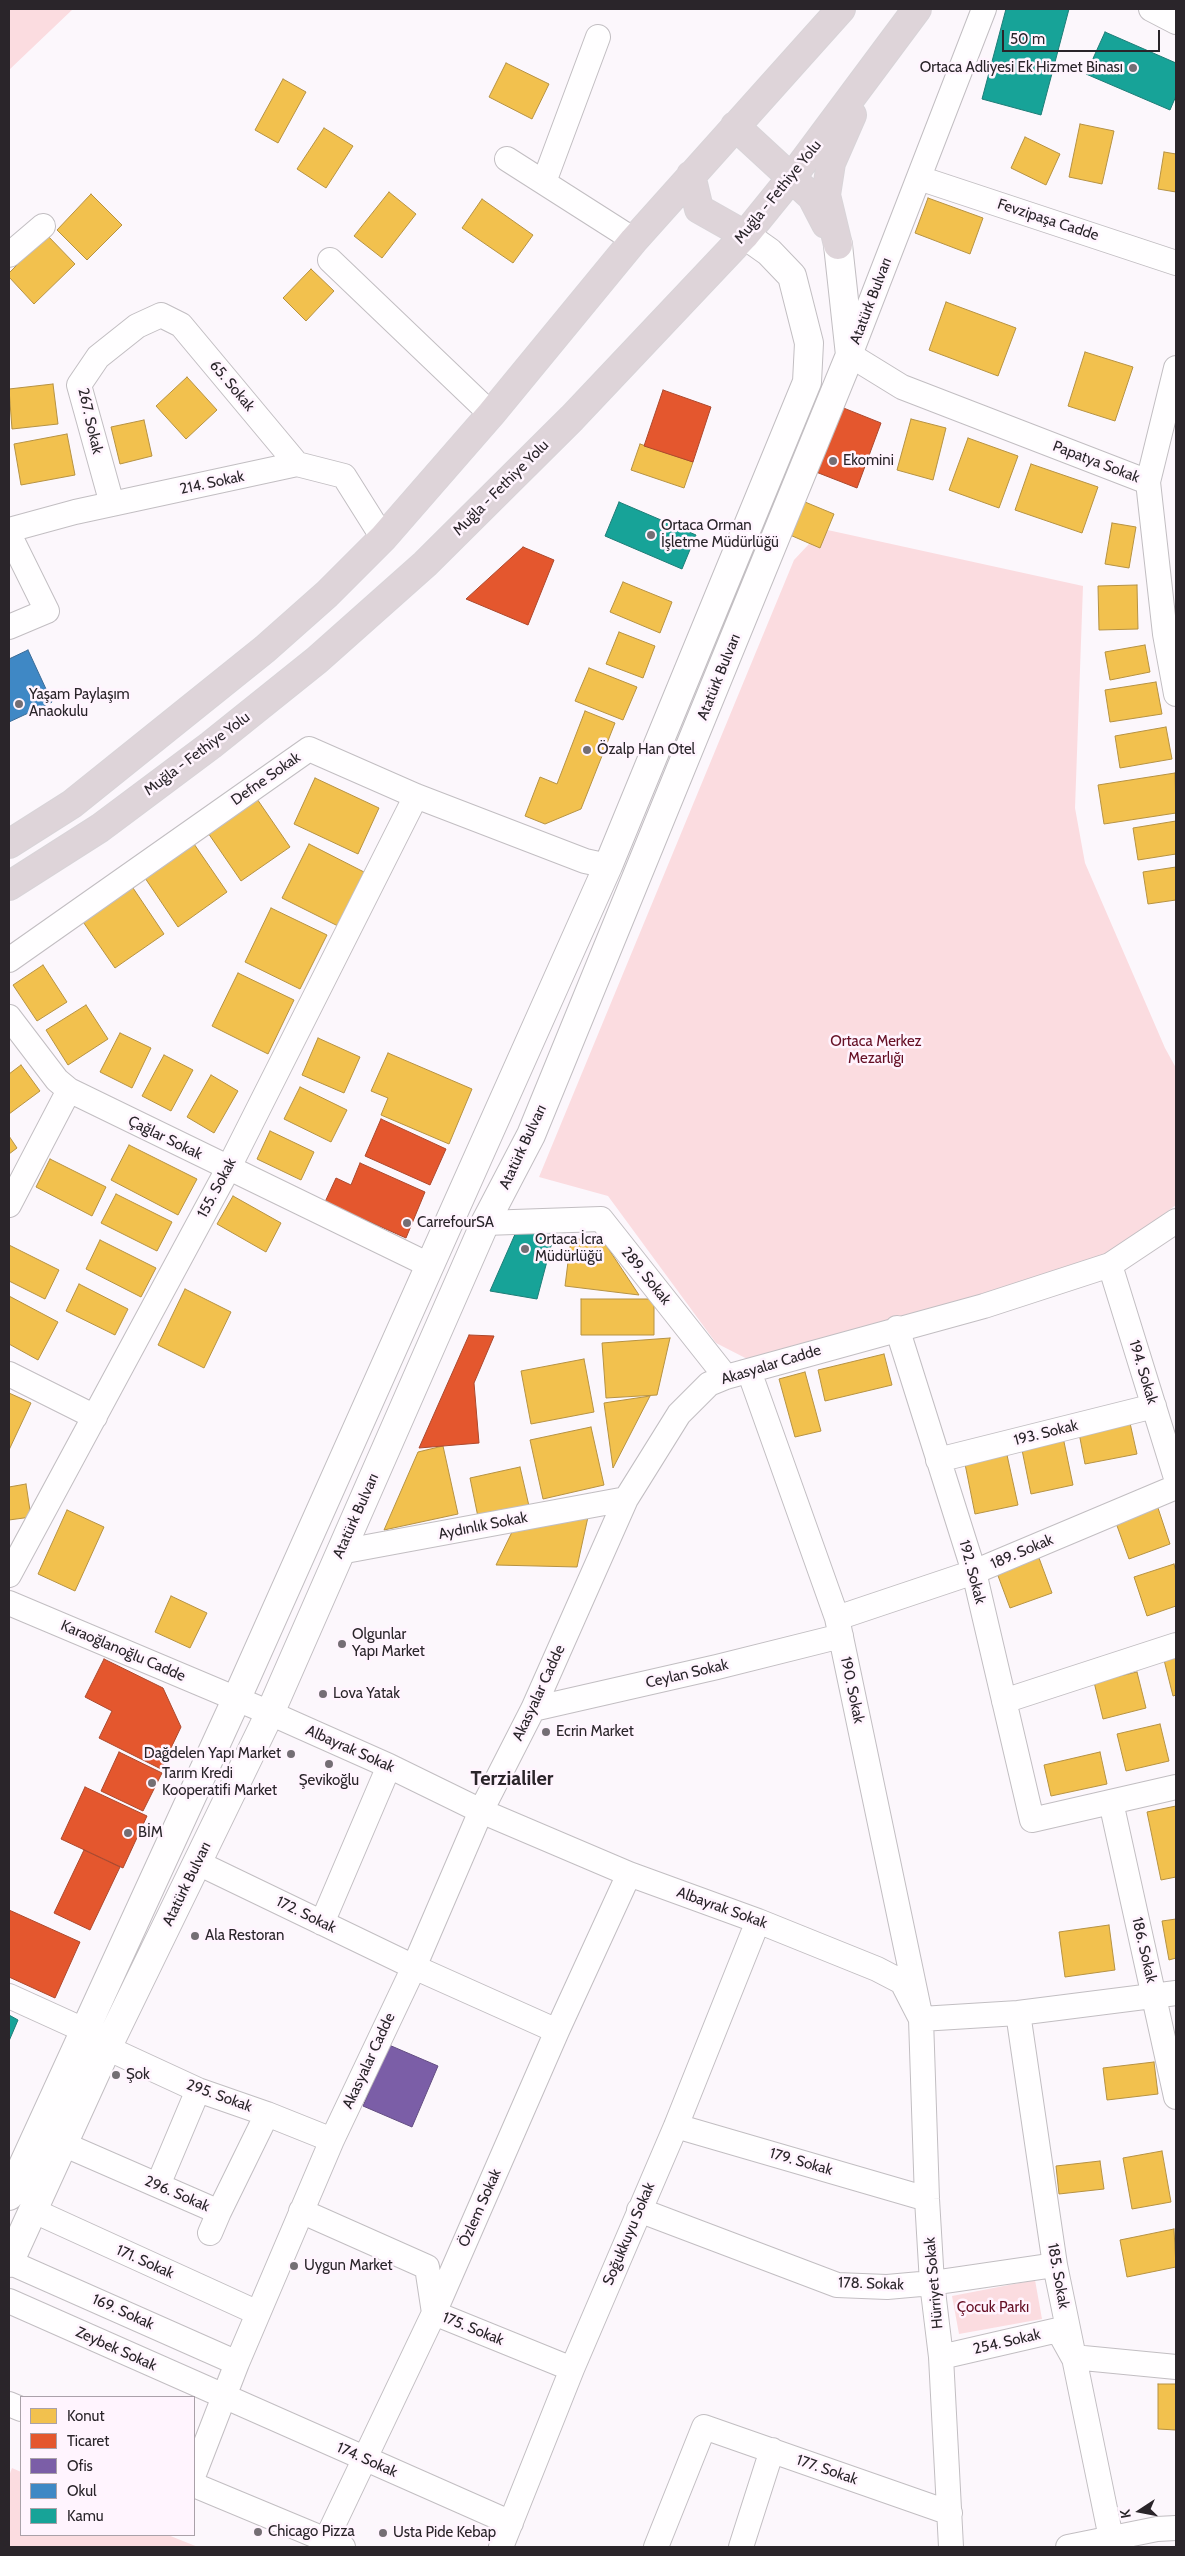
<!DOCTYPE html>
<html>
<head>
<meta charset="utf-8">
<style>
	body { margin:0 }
	#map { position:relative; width:1185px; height:2556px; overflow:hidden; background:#fcf7fc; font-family:Cabin,sans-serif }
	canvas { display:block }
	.frame { position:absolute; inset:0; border:10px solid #2a252a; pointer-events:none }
	.legend { position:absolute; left:20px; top:2396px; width:175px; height:140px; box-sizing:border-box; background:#fff4fe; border:1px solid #aaa1a9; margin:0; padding:6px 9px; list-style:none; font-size:15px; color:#2a252a }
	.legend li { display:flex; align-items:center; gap:10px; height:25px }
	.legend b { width:25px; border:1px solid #aaa1a9 }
	.north { position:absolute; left:1115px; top:2486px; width:50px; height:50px; -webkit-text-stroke:4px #fff4fe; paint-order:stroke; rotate:259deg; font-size:14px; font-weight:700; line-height:20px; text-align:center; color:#2a252a }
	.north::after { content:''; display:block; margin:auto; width:18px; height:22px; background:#2a252a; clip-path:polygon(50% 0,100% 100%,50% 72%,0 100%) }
	.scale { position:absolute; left:1002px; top:30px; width:158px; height:22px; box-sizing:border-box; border:2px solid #2a252a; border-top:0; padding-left:6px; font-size:15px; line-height:18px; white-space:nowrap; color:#2a252a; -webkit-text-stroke:4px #fff4fe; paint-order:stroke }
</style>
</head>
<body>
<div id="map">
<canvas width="1185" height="2556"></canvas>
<div class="frame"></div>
<ul class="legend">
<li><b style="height:14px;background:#f2c14e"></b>Konut</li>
<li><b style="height:14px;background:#e4572e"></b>Ticaret</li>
<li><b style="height:14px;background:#7b5ea7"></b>Ofis</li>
<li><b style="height:14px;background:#3f88c5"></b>Okul</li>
<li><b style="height:14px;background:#17a398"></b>Kamu</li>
</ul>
<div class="north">K</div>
<div class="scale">50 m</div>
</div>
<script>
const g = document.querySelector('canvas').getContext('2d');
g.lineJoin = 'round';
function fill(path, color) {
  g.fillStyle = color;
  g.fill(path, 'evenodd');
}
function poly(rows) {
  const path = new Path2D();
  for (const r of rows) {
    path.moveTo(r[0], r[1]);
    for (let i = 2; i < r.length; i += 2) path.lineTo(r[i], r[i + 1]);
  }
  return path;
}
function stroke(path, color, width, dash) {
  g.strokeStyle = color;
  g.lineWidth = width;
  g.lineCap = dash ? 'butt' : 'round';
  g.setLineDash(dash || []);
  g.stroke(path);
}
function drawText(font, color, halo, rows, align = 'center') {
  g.font = font + ' Cabin,sans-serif';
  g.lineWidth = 5;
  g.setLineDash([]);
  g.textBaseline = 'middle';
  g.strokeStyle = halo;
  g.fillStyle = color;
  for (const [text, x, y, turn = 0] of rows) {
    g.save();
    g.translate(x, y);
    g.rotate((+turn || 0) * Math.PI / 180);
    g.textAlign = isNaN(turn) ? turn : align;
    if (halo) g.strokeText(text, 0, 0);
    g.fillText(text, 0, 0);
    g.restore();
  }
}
fill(poly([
	[9,9,73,9,9,70],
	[823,529,1083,586,1075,808,1085,863,1165,1048,1176,1068,1176,1205,1110,1254,818,1346,763,1367,716,1343,608,1196,539,1177,794,560],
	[1035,2280,1042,2319,959,2334,952,2296],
	[12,2468,21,2472,21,2535,168,2535,198,2547,9,2547,9,2476]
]), '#fbdce0');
const homes = poly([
	[506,63,549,84,532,119,489,97,506,63],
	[283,79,306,92,278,143,255,130,283,79],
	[1080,124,1114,131,1102,184,1069,177,1080,124],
	[324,128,353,146,326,188,297,169,324,128],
	[1025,137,1060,154,1046,185,1011,168,1025,137],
	[1164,152,1176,154,1176,192,1158,189,1164,152],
	[389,192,416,214,382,258,354,236,389,192],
	[91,194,122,225,87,260,57,230,91,194],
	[928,198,983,218,970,254,915,233,928,198],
	[482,199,533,235,513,263,462,228,482,199],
	[47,235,75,264,34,304,9,277,9,273,47,235],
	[311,269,334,291,306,321,283,298,311,269],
	[946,302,1016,328,998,376,929,350,946,302],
	[1085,352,1133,367,1115,421,1068,406,1085,352],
	[187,377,217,410,186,439,156,406,187,377],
	[53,384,58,424,12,429,9,389,53,384],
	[911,419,946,428,933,480,897,470,911,419],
	[144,420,152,456,120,464,111,427,144,420],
	[67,434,75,475,21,485,14,444,67,434],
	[968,438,1018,456,999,508,949,490,968,438],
	[640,444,693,462,684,488,631,470,640,444],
	[1031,464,1098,487,1082,533,1015,510,1031,464],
	[805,502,834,514,820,548,790,535,805,502],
	[1112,523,1136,527,1129,568,1105,564,1112,523],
	[623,582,672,602,660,633,610,612,623,582],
	[1137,585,1138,629,1099,630,1098,586,1137,585],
	[619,632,655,646,643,678,606,664,619,632],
	[1145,645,1150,672,1110,680,1105,652,1145,645],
	[589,668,637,687,623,720,575,701,589,668],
	[1156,682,1162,714,1110,722,1105,690,1156,682],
	[585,711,615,723,581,809,545,824,525,816,540,777,557,784,585,711],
	[1166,727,1172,759,1120,768,1115,736,1166,727],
	[1175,773,1176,813,1104,824,1098,785,1175,773],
	[315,778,379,808,358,854,294,824,315,778],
	[255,796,290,847,241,881,206,830,255,796],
	[1176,821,1176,854,1138,860,1133,828,1176,821],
	[192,841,227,892,178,927,143,875,192,841],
	[309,844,364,872,338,926,282,898,309,844],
	[1176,867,1176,900,1148,904,1143,872,1176,867],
	[129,882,164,934,115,968,79,916,129,882],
	[271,908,327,935,300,989,245,962,271,908],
	[43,965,67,1002,37,1021,13,985,43,965],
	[238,973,294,1000,268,1054,212,1026,238,973],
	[86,1005,108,1039,68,1065,46,1030,86,1005],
	[120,1033,151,1048,132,1088,100,1072,120,1033],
	[318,1038,360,1057,344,1093,302,1075,318,1038],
	[388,1053,472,1089,449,1144,381,1115,388,1098,371,1091,388,1053],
	[164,1055,193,1070,171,1111,142,1096,164,1055],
	[21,1065,40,1091,9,1114,9,1074,21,1065],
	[211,1075,238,1091,214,1133,187,1117,211,1075],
	[300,1087,347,1110,331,1142,284,1119,300,1087],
	[270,1131,314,1152,301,1180,257,1159,270,1131],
	[9,1136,17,1148,9,1154,9,1136],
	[129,1145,197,1179,178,1215,111,1180,129,1145],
	[50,1159,106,1187,92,1216,36,1187,50,1159],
	[116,1194,172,1222,157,1251,101,1223,116,1194],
	[233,1196,281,1223,266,1252,217,1224,233,1196],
	[571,1238,604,1242,639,1295,565,1286,571,1238],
	[100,1240,156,1268,141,1297,86,1269,100,1240],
	[9,1245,59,1270,45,1299,9,1281,9,1245],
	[79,1284,128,1309,115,1335,66,1311,79,1284],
	[185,1289,231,1312,204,1368,158,1345,185,1289],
	[9,1296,58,1322,38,1360,9,1344,9,1296],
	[581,1299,654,1299,654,1335,581,1335,581,1299],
	[670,1338,657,1395,606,1398,602,1343,670,1338],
	[884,1354,892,1385,825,1401,818,1370,884,1354],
	[584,1359,594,1412,531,1424,521,1371,584,1359],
	[805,1372,821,1431,795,1437,779,1379,805,1372],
	[9,1393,31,1403,9,1450,9,1393],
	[650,1396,613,1468,604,1403,650,1396],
	[1130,1423,1137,1454,1085,1464,1079,1433,1130,1423],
	[591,1427,604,1485,543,1499,530,1440,591,1427],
	[1063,1437,1073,1485,1031,1494,1021,1445,1063,1437],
	[443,1446,458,1514,384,1530,418,1452,443,1446],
	[1007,1455,1018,1505,975,1514,965,1464,1007,1455],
	[520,1467,529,1506,478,1517,470,1478,520,1467],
	[26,1484,31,1517,9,1520,9,1487,26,1484],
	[1158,1508,1170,1544,1129,1559,1116,1523,1158,1508],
	[67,1510,104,1527,75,1591,38,1574,67,1510],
	[588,1517,577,1567,496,1565,513,1530,588,1517],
	[1039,1558,1052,1593,1010,1608,997,1573,1039,1558],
	[1174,1564,1176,1572,1176,1606,1147,1616,1134,1577,1174,1564],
	[171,1596,207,1613,190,1648,155,1632,171,1596],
	[1176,1657,1176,1695,1173,1696,1164,1660,1176,1657],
	[1137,1672,1146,1708,1103,1719,1094,1682,1137,1672],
	[1160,1724,1169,1761,1126,1771,1117,1734,1160,1724],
	[1100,1752,1107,1784,1051,1796,1044,1765,1100,1752],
	[1176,1806,1176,1877,1161,1880,1147,1812,1176,1806],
	[1176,1919,1176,1958,1169,1960,1162,1921,1176,1919],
	[1109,1925,1115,1970,1065,1977,1059,1932,1109,1925],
	[1154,2062,1158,2094,1107,2100,1103,2068,1154,2062],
	[1162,2151,1171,2202,1132,2209,1123,2158,1162,2151],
	[1100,2161,1104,2189,1059,2194,1056,2166,1100,2161],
	[1174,2229,1176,2267,1127,2277,1120,2240,1174,2229],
	[1158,2384,1176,2384,1176,2430,1158,2429,1158,2384]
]);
fill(homes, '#f2c14e');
stroke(homes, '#b69243', 1);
const shops = poly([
	[663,390,711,407,693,462,644,446,663,390],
	[841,407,881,423,857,488,816,472,841,407],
	[523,547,554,560,528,625,466,599,523,547],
	[381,1119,446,1149,430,1185,365,1156,381,1119],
	[360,1163,425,1192,406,1238,325,1202,336,1178,351,1185,360,1163],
	[469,1335,494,1336,474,1383,479,1443,419,1448,469,1335],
	[104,1659,163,1688,181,1727,161,1769,99,1738,112,1711,85,1697,104,1659],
	[119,1752,162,1773,143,1811,101,1791,119,1752],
	[85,1787,147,1816,123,1868,61,1839,85,1787],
	[84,1850,120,1867,90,1930,54,1913,84,1850],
	[9,1910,80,1942,55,1998,9,1977,9,1910]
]);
fill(shops, '#e4572e');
stroke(shops, '#ac482d', 1);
const offices = poly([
	[389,2045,438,2066,412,2127,363,2106,389,2045]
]);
fill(offices, '#7b5ea7');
stroke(offices, '#634d82', 1);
const schools = poly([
	[28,650,52,702,9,722,9,659,28,650]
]);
fill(schools, '#3f88c5');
stroke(schools, '#396a96', 1);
const public = poly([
	[1006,9,1069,9,1041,115,982,99,1006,9],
	[1105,32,1176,63,1176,96,1170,110,1086,74,1105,32],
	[619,502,696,535,682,569,605,536,619,502],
	[555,1231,537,1299,490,1291,516,1232,555,1231],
	[9,2015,18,2020,9,2041,9,2015]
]);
fill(public, '#17a398');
stroke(public, '#1d7d77', 1);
const street = poly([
	[984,9,850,355,902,387,1148,482,1165,634,1176,694],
	[1151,9,1176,22],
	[507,159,634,240],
	[919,178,1176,263],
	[544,182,598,37],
	[9,255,43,226],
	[330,260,491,414],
	[1148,482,1176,368],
	[112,504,79,385,98,357,137,326,161,315,181,325,297,464],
	[9,530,75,512,297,464,344,476,383,538],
	[9,534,47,611,9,627],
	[9,960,309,749,416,796,585,861,608,866],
	[9,1017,57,1080,69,1090,429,1265],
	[9,1205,69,1090],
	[485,1223,601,1219,726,1377],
	[1110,1265,1176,1478],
	[897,1328,974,1572,1032,1820,1176,1787],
	[749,1371,837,1618,921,2019,927,2199,932,2283,941,2357,951,2547],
	[9,1374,95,1417],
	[938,1460,1154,1406],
	[340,1552,626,1499],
	[9,1575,228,1169,416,796],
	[9,1603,270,1713,389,1766,481,1811,629,1874,758,1921,877,1969,902,1982,921,2019,1018,2013,1176,1993],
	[837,1618,974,1572,1176,1487],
	[1004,1701,1176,1645],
	[533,1709,717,1667,841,1636],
	[1111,1802,1176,2097],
	[198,1863,414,1967,557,2031],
	[322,1923,389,1766],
	[9,1996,86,2031],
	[1018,2013,1055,2265,1111,2538],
	[107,2048,198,2090,267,2114,332,2140],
	[676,2126,927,2199],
	[63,2144,219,2212,267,2114],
	[158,2185,198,2090],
	[32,2210,258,2313],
	[639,2210,837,2285,887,2287,932,2283,1055,2265],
	[301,2211,427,2267,434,2313,572,2369],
	[210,2233,219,2212],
	[9,2262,237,2363],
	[9,2301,511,2523],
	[941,2357,1058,2330,1073,2357,1176,2367],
	[9,2404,21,2409],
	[194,2474,237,2363,332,2140,414,1967,481,1811,533,1709,626,1499,679,1414,709,1384,726,1377,984,1306,1110,1265,1176,1221],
	[194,2485,343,2547],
	[326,2540,434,2313,557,2031,629,1874],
	[501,2547,572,2369,676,2126,758,1921],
	[656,2547,704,2427,950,2513],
	[741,2547,772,2450],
	[1068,2547,1157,2529,1176,2528]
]);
const secondary = poly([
	[9,2196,236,1700,608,866,807,382,809,343,792,276,769,252,745,235],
	[9,2263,107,2048,270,1713,485,1223,531,1135,639,871,850,355,838,245]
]);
const highway = poly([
	[735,126,812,197,826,224],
	[691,175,699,209,745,235],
	[838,245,826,195,831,163,852,115],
	[9,844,72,804,265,649,327,594,383,538,491,414,634,240,841,9],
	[9,886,100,828,211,745,317,660,425,564,572,418,745,235,792,177,917,9]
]);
stroke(street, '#c2bec2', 26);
stroke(secondary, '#c2bec2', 30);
stroke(highway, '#d8d4d8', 30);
stroke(street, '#fffeff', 24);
stroke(secondary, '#fffeff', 28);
stroke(highway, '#ded4d9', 28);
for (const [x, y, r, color] of [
	[1133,68,5,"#746e74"],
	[833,461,5,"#746e74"],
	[651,535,5,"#746e74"],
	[19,704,5,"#746e74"],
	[587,750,5,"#746e74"],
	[407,1223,5,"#746e74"],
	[525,1249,5,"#746e74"],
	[342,1644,5,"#746e74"],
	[323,1694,5,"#746e74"],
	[546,1732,5,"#746e74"],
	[291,1754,5,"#746e74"],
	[329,1764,5,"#746e74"],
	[152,1783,5,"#746e74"],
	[128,1833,5,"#746e74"],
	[195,1936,5,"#746e74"],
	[116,2075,5,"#746e74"],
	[294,2266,5,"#746e74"],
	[258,2532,5,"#746e74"],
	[383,2533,5,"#746e74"]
]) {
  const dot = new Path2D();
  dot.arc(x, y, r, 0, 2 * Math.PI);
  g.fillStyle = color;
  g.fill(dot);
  stroke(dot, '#fff4fe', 2);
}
drawText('15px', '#2a252a', '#fff4fe', [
	["Ortaca Adliyesi Ek Hizmet Binası",1123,68,"right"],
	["Ekomini",843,461],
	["Ortaca Orman",661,526],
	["İşletme Müdürlüğü",661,543],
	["Yaşam Paylaşım",29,695],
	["Anaokulu",29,712],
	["Özalp Han Otel",597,750],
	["CarrefourSA",417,1223],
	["Ortaca İcra",535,1240],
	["Müdürlüğü",535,1257],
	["Olgunlar",352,1635],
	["Yapı Market",352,1652],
	["Lova Yatak",333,1694],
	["Ecrin Market",556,1732],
	["Dağdelen Yapı Market",281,1754,"right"],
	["Tarım Kredi",162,1774],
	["Kooperatifi Market",162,1791],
	["Şevikoğlu",329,1781,"center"],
	["BİM",138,1833],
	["Ala Restoran",205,1936],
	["Şok",126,2075],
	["Uygun Market",304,2266],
	["Chicago Pizza",268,2532],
	["Usta Pide Kebap",393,2533]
], 'left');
drawText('15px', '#2a252a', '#fff4fe', [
	["Muğla - Fethiye Yolu",778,192,-51],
	["Fevzipaşa Cadde",1048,220,18],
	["Atatürk Bulvarı",871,301,-69],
	["65. Sokak",232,386,50],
	["267. Sokak",90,421,77],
	["Papatya Sokak",1096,462,21],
	["214. Sokak",212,483,-12],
	["Muğla - Fethiye Yolu",501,488,-45],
	["Atatürk Bulvarı",719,677,-68],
	["Muğla - Fethiye Yolu",197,754,-37],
	["Defne Sokak",266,779,-35],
	["Çağlar Sokak",165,1138,26],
	["Atatürk Bulvarı",523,1147,-65],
	["155. Sokak",217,1188,-62],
	["289. Sokak",646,1276,51],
	["Akasyalar Cadde",771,1365,-17],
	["194. Sokak",1143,1372,73],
	["193. Sokak",1046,1433,-14],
	["Atatürk Bulvarı",356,1516,-66],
	["Aydınlık Sokak",483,1526,-11],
	["189. Sokak",1022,1552,-23],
	["192. Sokak",972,1572,75],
	["Karaoğlanoğlu Cadde",123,1651,23],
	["Ceylan Sokak",687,1674,-13],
	["190. Sokak",852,1690,78],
	["Akasyalar Cadde",539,1693,-65],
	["Albayrak Sokak",350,1749,24],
	["Atatürk Bulvarı",187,1884,-64],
	["Albayrak Sokak",722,1908,20],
	["172. Sokak",306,1915,26],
	["186. Sokak",1144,1950,77],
	["Akasyalar Cadde",369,2061,-65],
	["295. Sokak",219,2096,20],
	["179. Sokak",801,2162,16],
	["296. Sokak",177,2194,23],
	["Özlem Sokak",480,2208,-66],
	["Soğukkuyu Sokak",629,2234,-67],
	["171. Sokak",145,2262,24],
	["185. Sokak",1058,2276,80],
	["Hürriyet Sokak",934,2283,-95],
	["178. Sokak",871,2284,2],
	["169. Sokak",123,2312,24],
	["175. Sokak",473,2329,22],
	["254. Sokak",1007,2342,-13],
	["Zeybek Sokak",116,2349,24],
	["174. Sokak",367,2460,24],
	["177. Sokak",827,2470,19]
]);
drawText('15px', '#650f24', '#fff4fe', [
	["Ortaca Merkez",876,1042],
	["Mezarlığı",876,1059],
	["Çocuk Parkı",993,2308]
]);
drawText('bold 20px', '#2a252a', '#fff4fe', [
	["Terzialiler",512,1779]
]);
</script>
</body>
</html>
